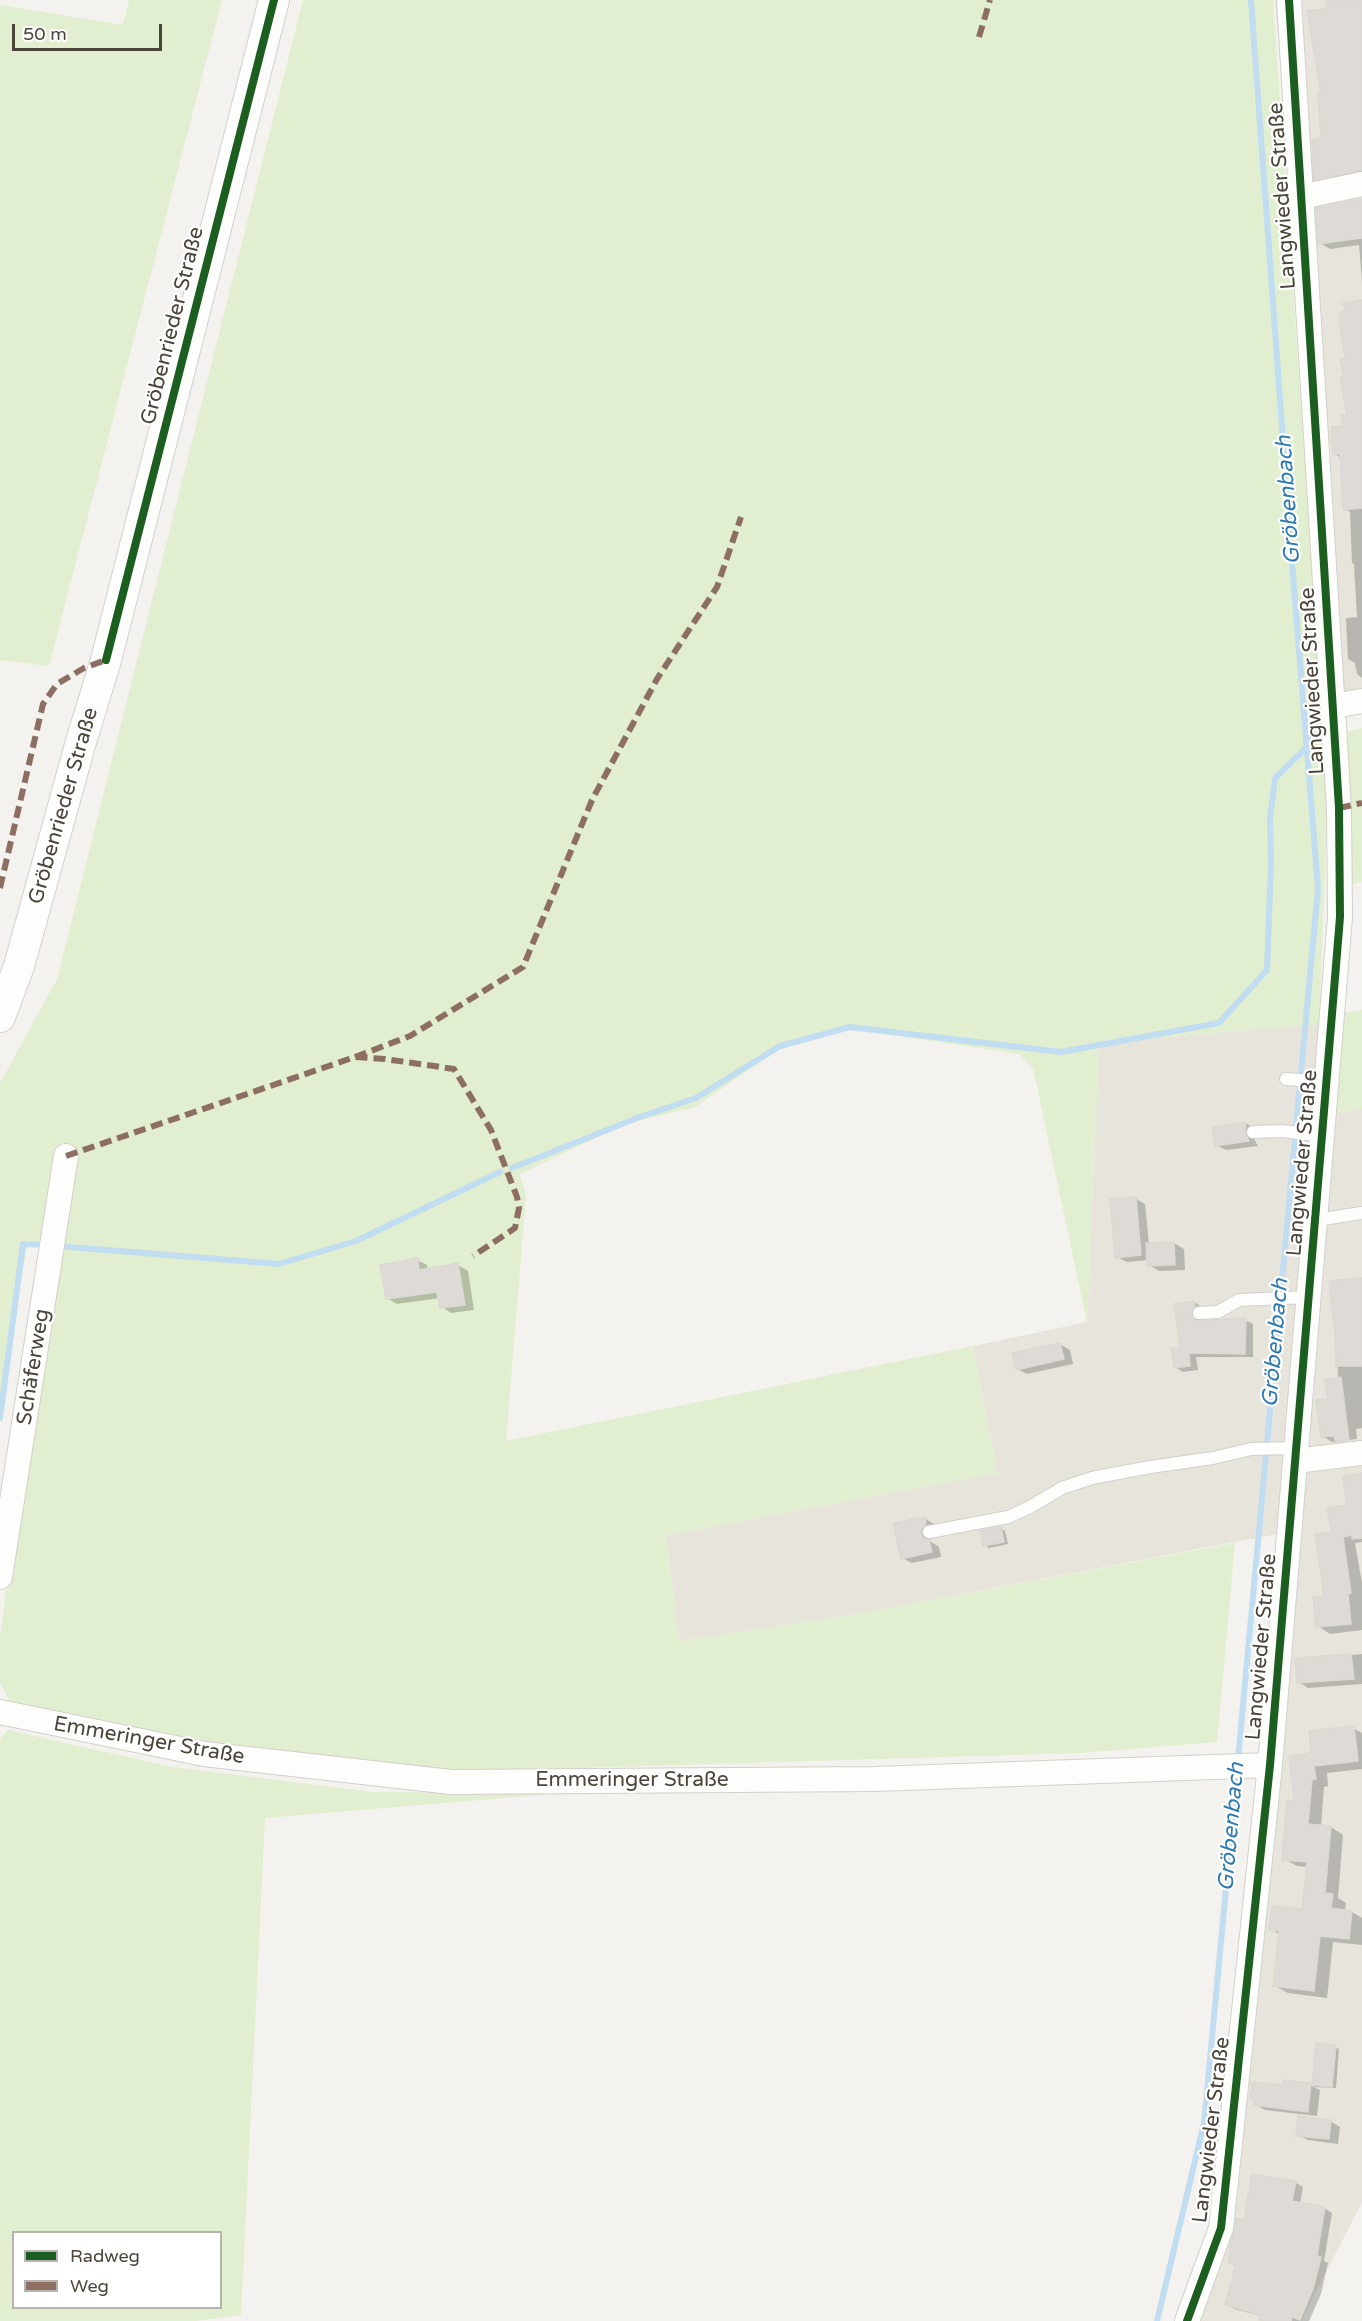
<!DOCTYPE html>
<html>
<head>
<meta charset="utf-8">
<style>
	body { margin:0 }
	#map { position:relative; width:1362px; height:2321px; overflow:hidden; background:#f4f2ee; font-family:"Varela Round",sans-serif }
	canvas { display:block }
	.legend { position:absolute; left:12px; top:2231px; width:210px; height:78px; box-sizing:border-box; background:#fff; border:2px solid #b7b4b0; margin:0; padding:8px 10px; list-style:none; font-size:18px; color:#4b4439 }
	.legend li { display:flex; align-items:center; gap:12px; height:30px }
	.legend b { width:30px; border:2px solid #b7b4b0 }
	.scale { position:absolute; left:12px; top:24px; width:150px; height:27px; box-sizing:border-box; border:3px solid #4b4439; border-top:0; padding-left:8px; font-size:18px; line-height:21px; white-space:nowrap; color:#4b4439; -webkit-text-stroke:4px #fff; paint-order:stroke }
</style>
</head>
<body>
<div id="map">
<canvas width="1362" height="2321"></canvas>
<ul class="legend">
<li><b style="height:8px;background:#1b5e20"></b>Radweg</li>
<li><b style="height:8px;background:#8d6e63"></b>Weg</li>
</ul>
<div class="scale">50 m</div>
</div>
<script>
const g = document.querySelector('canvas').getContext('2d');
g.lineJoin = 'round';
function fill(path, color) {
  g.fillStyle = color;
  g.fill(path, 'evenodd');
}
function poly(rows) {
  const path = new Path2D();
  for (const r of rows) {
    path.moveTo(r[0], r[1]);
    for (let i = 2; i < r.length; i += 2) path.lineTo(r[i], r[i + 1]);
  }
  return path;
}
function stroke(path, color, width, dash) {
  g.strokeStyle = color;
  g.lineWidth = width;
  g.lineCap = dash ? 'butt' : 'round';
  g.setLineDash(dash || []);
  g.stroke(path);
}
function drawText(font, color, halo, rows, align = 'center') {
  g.font = font + ' "Varela Round",sans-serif';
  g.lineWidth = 4.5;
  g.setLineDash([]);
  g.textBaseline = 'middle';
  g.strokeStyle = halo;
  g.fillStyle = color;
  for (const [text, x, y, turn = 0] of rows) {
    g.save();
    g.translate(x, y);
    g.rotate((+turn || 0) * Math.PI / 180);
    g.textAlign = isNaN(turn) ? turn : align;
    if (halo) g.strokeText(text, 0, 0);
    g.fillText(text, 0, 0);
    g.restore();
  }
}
fill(poly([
	[1275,0,1362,0,1362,700,1333,706],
	[1319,1024,1334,1112,1362,1109,1362,2202,1301,2321,1193,2321,1227,2226,1298,1530,853,1615,679,1641,666,1535,997,1473,973,1346,1087,1322,1099,1043]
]), '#e7e4dc');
fill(poly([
	[129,0,222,0,49,666,0,660,0,5,123,25],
	[303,0,1273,0,1319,667,1327,817,1319,1024,1099,1043,1087,1322,1033,1068,1019,1054,851,1029,778,1050,695,1107,623,1125,520,1174,526,1196,506,1441,973,1346,997,1473,666,1535,679,1641,853,1615,1235,1543,1217,1742,1080,1753,441,1772,183,1738,10,1702,0,1682,0,1638,25,1443,63,1251,27,1245,0,1411,0,1083,57,979],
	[1362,728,1362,882,1350,885,1342,733],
	[1362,1010,1362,1109,1334,1112,1340,1014],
	[8,1730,172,1767,373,1792,564,1793,265,1818,241,2315,195,2321,0,2321,0,1739],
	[14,2232,220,2232,220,2308,14,2308]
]), '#e1eecf');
fill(poly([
	[1328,0,1362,0,1362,173,1323,178,1323,94,1330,10],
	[1362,199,1362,282,1359,245,1330,249,1320,243],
	[1362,426,1362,678,1357,674,1355,663,1348,659,1346,618,1357,617,1354,564,1352,563,1350,512,1345,509,1341,458,1335,454],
	[1246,1123,1255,1129,1254,1139,1258,1146,1226,1150,1216,1145],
	[1135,1198,1145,1204,1149,1244,1174,1243,1184,1249,1185,1270,1159,1271,1149,1265,1149,1260,1127,1262,1117,1257],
	[417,1260,427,1265,428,1270,458,1265,468,1271,474,1310,451,1313,442,1307,440,1298,397,1304,387,1298],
	[1362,1279,1362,1428,1356,1429,1357,1439,1332,1442,1322,1436,1330,1400,1338,1379,1337,1334],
	[1194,1302,1202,1307,1198,1319,1200,1322,1245,1320,1253,1324,1253,1357,1196,1357,1198,1370,1183,1372,1175,1367,1182,1348,1176,1305],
	[1060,1344,1070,1350,1073,1364,1027,1374,1017,1369],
	[1362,1475,1362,1542,1355,1543,1362,1583,1362,1630,1330,1634,1318,1626,1325,1597,1332,1533,1349,1506],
	[924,1518,934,1524,935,1530,931,1534,930,1541,939,1547,941,1557,912,1563,902,1558],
	[1000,1528,1005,1531,1008,1544,989,1548,985,1545],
	[1362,1654,1362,1684,1308,1688,1299,1682,1297,1660],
	[1353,1728,1362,1733,1362,1769,1327,1773,1328,1786,1324,1787,1321,1827,1331,1827,1343,1835,1338,1898,1346,1903,1345,1911,1352,1912,1362,1918,1362,1945,1333,1942,1327,1998,1288,1993,1275,1986,1280,1935,1271,1929,1303,1911,1308,1867,1297,1866,1284,1859,1296,1803,1313,1754],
	[1317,2045,1335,2047,1339,2049,1336,2088,1314,2087],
	[1310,2085,1320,2090,1317,2116,1265,2110,1255,2104,1256,2100,1252,2098,1284,2087],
	[1330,2121,1340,2127,1338,2144,1308,2140,1298,2135],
	[1296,2183,1303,2187,1300,2204,1324,2208,1332,2213,1324,2261,1328,2263,1321,2294,1309,2321,1261,2321,1262,2316,1234,2309,1226,2304,1237,2267,1230,2263,1245,2221]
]), '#0003');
stroke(poly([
	[1306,738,1318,735],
	[512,1168,637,1118,696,1098,780,1046,850,1027,1061,1052,1219,1023,1267,970,1271,864,1270,818,1275,778,1307,747],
	[57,1246,279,1264,356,1241,500,1172],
	[0,1418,23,1244,48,1245],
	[1238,1760,1318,888,1290,537,1251,0],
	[1157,2321,1204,2123,1237,1771]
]), '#c0ddf1', 6);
const building = poly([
	[1326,0,1362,0,1362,170,1314,180,1312,140,1321,138,1318,93,1321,92,1307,11,1328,8,1326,0],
	[1362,199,1362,238,1318,244,1316,208,1362,199],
	[1362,300,1362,508,1343,510,1340,454,1333,455,1331,427,1343,426,1341,416,1347,414,1340,378,1344,377,1340,359,1345,358,1338,315,1340,315,1340,312,1345,311,1343,303,1362,300],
	[1246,1122,1245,1133,1249,1141,1215,1146,1212,1127,1246,1122],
	[1136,1197,1141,1255,1115,1258,1110,1199,1136,1197],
	[1174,1242,1175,1265,1147,1266,1146,1243,1174,1242],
	[418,1258,419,1270,458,1263,465,1305,440,1308,437,1292,386,1299,380,1265,418,1258],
	[1362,1278,1362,1366,1336,1366,1335,1334,1329,1281,1362,1278],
	[1194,1301,1195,1306,1191,1314,1196,1321,1246,1318,1245,1354,1189,1353,1190,1366,1174,1368,1171,1348,1180,1347,1174,1304,1194,1301],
	[1060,1343,1064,1359,1016,1370,1012,1353,1060,1343],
	[1341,1377,1349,1440,1336,1442,1334,1436,1321,1437,1316,1400,1328,1399,1324,1380,1341,1377],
	[1362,1473,1362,1538,1352,1539,1352,1535,1343,1537,1351,1593,1348,1594,1351,1624,1316,1627,1313,1597,1324,1596,1315,1534,1331,1532,1327,1508,1347,1505,1343,1476,1362,1473],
	[925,1517,926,1524,921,1529,921,1534,923,1538,929,1540,932,1552,901,1559,893,1523,925,1517],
	[1001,1527,1004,1542,983,1546,980,1531,1001,1527],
	[1351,1654,1354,1679,1297,1683,1295,1658,1351,1654],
	[1354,1726,1358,1761,1314,1766,1316,1779,1312,1780,1308,1824,1331,1826,1325,1893,1333,1894,1331,1908,1352,1911,1349,1939,1320,1936,1314,1991,1273,1986,1279,1931,1269,1930,1272,1906,1302,1909,1307,1862,1282,1860,1287,1800,1294,1801,1289,1756,1311,1753,1309,1731,1354,1726],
	[1316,2043,1336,2045,1332,2087,1312,2085,1316,2043],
	[1283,2080,1311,2083,1308,2112,1254,2105,1254,2099,1250,2099,1252,2082,1283,2085,1283,2080],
	[1298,2116,1331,2120,1329,2139,1296,2136,1298,2116],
	[1252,2174,1296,2181,1292,2201,1325,2207,1317,2256,1321,2257,1313,2289,1300,2320,1292,2317,1291,2321,1259,2321,1261,2315,1225,2305,1236,2265,1228,2263,1231,2241,1236,2218,1244,2220,1252,2174]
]);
fill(building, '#dedbd6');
stroke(building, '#dcd9d4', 1.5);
const service = poly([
	[1286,1079,1327,1082],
	[1253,1132,1282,1131,1323,1136],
	[1316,1220,1362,1213],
	[1199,1313,1218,1312,1239,1300,1310,1297],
	[929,1532,1008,1517,1030,1507,1062,1488,1092,1478,1150,1467,1213,1458,1251,1449,1297,1448]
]);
const minor = poly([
	[1301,197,1362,184],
	[1333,706,1362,701],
	[1296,1461,1362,1453],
	[0,1577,66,1156],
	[0,1712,204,1754,451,1782,875,1779,1270,1765],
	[1187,2321,1221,2228,1270,1765,1340,917,1339,808,1289,0]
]);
const tertiary = poly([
	[0,1017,19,966,80,745,106,660,274,0]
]);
stroke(service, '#d2d0cb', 14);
stroke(minor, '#d2d0cb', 26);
stroke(tertiary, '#d2d0cb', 32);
stroke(service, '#fdfdfc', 12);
stroke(minor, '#fdfdfc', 24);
stroke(tertiary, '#fdfdfc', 30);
stroke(poly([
	[979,37,990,0],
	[1339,808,1362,803],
	[0,888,43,704,57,684,84,668,106,660],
	[355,1057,410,1036,523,967,592,800,657,679,717,587,741,517],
	[66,1156,355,1057,385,1059,454,1069,491,1130,517,1197,519,1208,515,1228,473,1256]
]), '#8d6e63', 6, [12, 6]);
stroke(poly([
	[106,660,274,0],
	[1187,2321,1221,2228,1270,1765,1340,917,1339,808,1289,0]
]), '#1b5e20', 8);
drawText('21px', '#4b4439', '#fff', [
	["Langwieder Straße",1283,196,-94],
	["Gröbenrieder Straße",173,326,-76],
	["Langwieder Straße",1313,681,-93],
	["Gröbenrieder Straße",64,806,-74],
	["Langwieder Straße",1303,1163,-85],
	["Schäferweg",34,1367,-81],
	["Langwieder Straße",1262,1647,-85],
	["Emmeringer Straße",149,1741,10],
	["Emmeringer Straße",632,1780],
	["Langwieder Straße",1212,2130,-83]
]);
drawText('italic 22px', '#2e7ab2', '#fff', [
	["Gröbenbach",1289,500,-94],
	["Gröbenbach",1276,1343,-85],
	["Gröbenbach",1232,1827,-85]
]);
</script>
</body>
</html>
